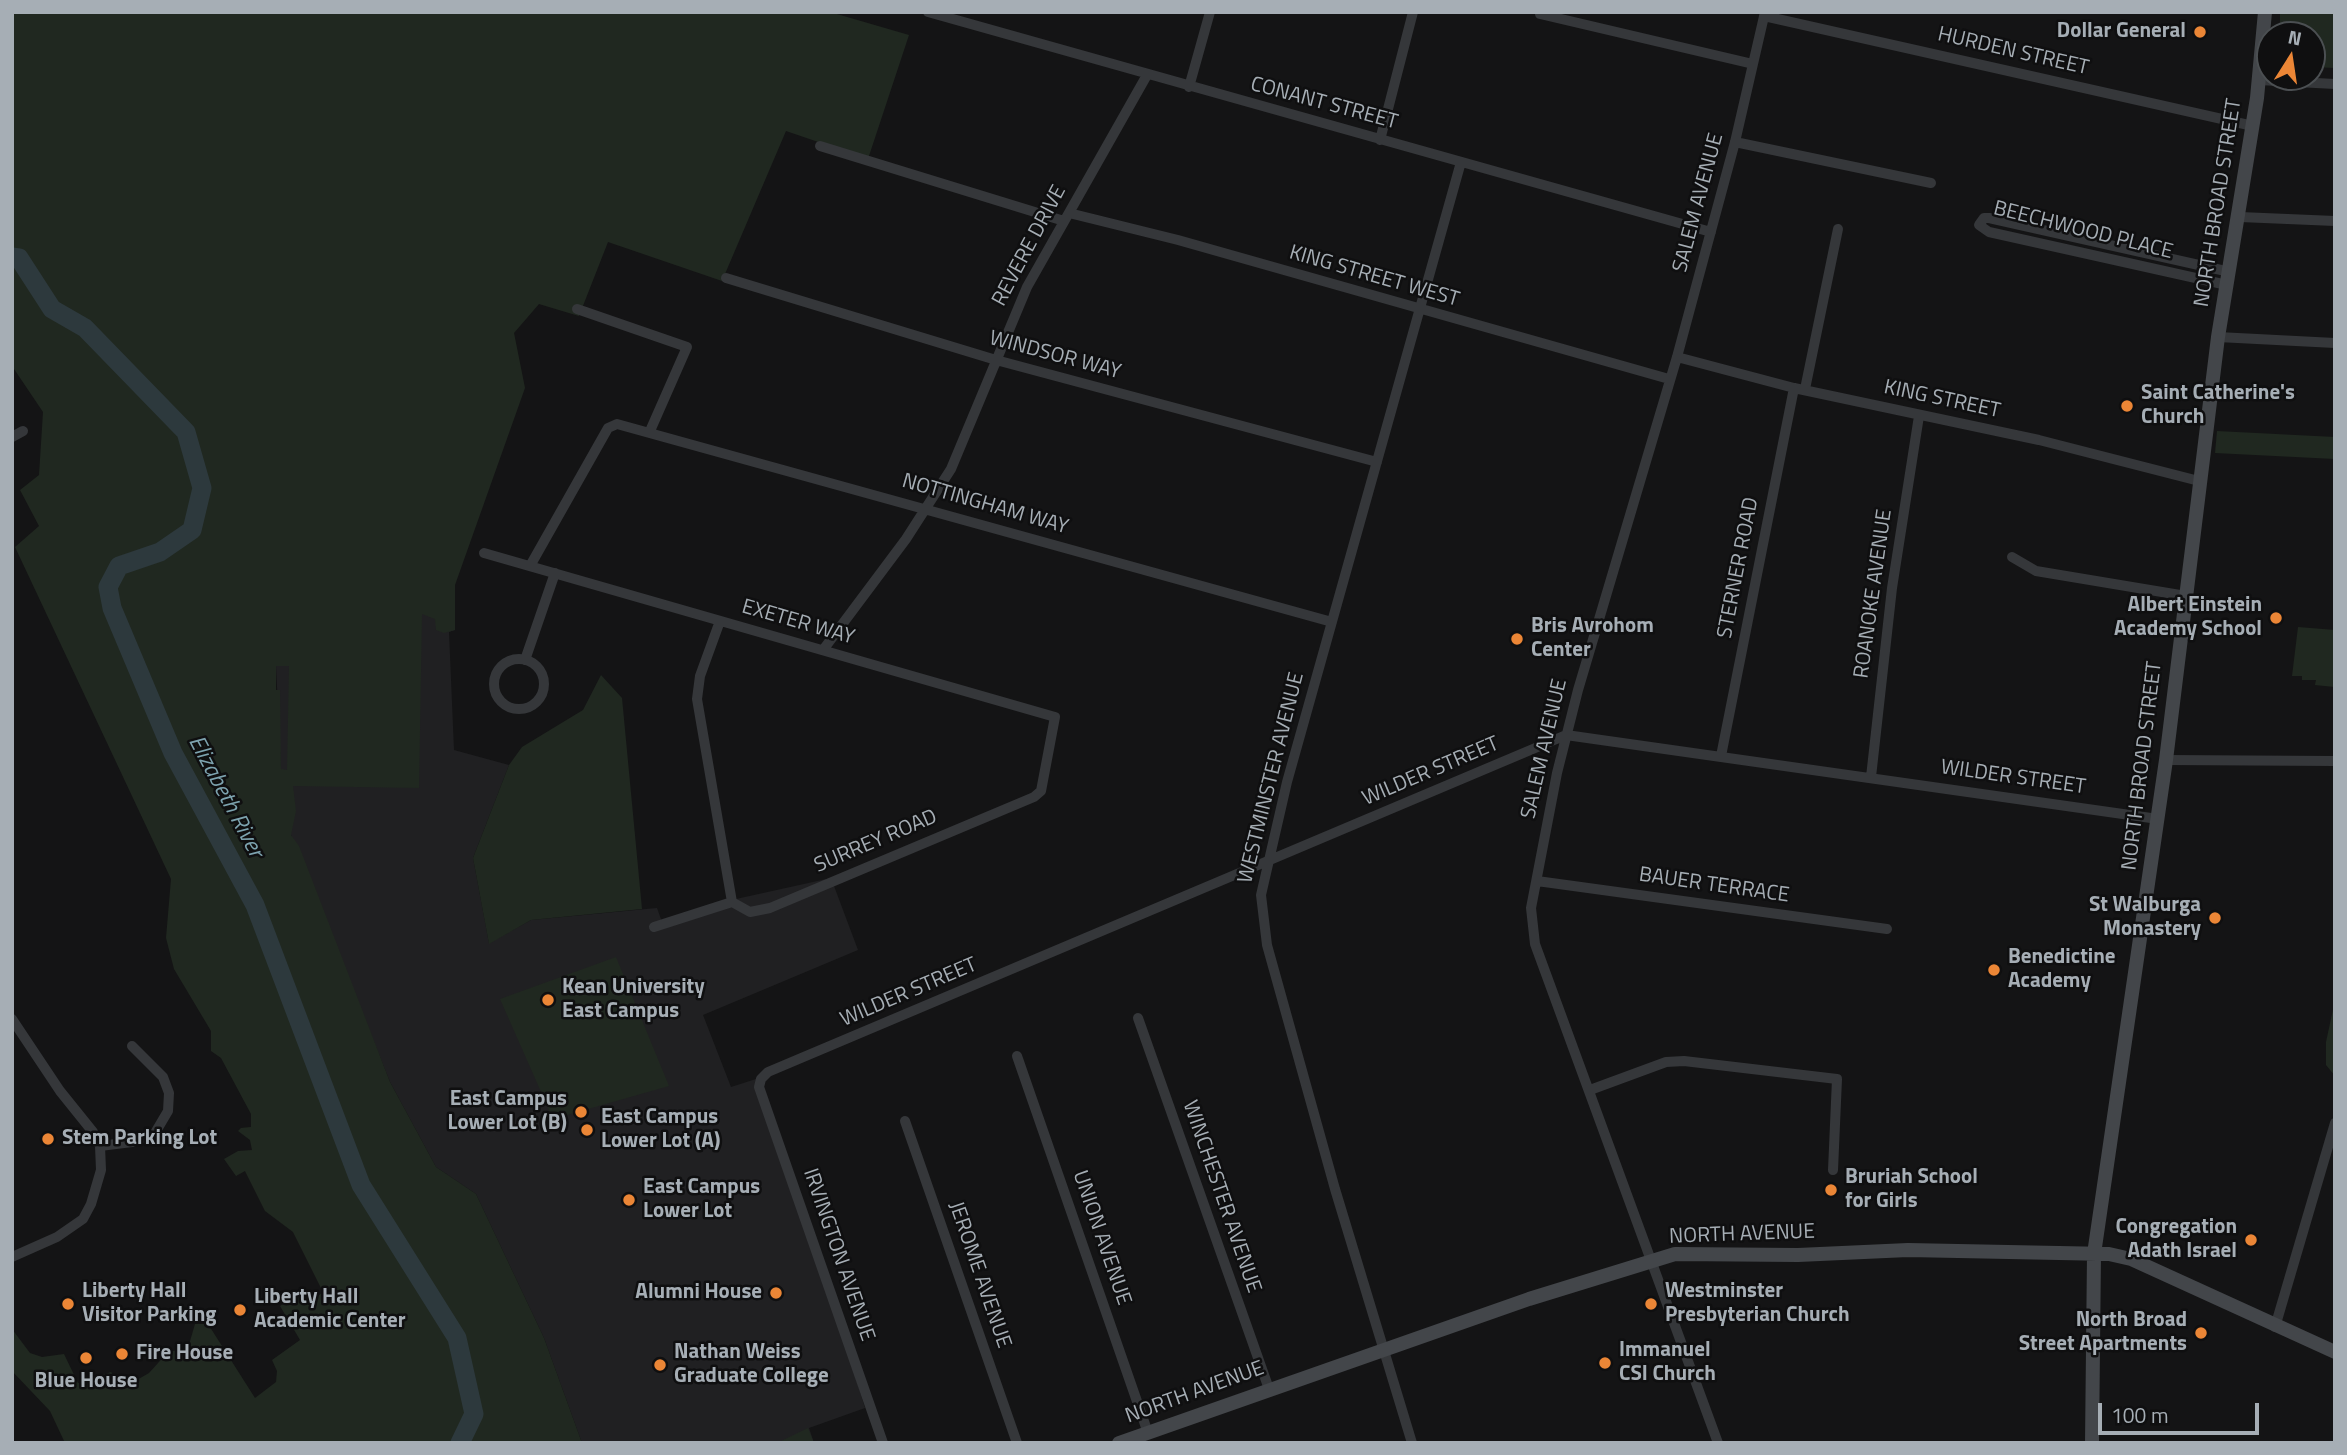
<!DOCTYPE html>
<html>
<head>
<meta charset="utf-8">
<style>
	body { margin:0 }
	#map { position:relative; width:2347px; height:1455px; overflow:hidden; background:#141415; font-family:"Titillium Web",sans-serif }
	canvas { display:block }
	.frame { position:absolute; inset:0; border:14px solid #a6aeb5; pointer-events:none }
	.north { position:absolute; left:2256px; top:21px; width:70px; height:70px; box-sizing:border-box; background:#0f0f10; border:2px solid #4b4f52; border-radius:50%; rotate:12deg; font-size:19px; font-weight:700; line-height:28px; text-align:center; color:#a6aeb5 }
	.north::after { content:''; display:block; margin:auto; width:24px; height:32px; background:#eb8636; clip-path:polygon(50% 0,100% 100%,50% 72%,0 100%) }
	.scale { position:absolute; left:2098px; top:1403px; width:161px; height:32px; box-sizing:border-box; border:4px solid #a6aeb5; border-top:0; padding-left:9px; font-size:21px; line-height:24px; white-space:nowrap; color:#a6aeb5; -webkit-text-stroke:5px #0f0f10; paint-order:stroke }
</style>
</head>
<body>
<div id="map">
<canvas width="2347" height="1455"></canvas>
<div class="frame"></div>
<div class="north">N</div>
<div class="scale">100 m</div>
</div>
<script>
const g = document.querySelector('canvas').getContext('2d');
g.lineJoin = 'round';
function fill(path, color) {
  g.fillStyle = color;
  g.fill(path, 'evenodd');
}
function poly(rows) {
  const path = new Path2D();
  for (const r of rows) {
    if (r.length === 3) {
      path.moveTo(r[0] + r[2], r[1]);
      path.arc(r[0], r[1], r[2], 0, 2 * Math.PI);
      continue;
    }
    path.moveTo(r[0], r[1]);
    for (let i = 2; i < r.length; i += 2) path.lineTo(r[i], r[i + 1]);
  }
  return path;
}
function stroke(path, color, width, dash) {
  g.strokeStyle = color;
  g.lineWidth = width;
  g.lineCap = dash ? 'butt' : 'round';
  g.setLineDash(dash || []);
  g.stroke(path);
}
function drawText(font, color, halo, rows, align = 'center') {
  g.font = font + ' "Titillium Web",sans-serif';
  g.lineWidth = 5;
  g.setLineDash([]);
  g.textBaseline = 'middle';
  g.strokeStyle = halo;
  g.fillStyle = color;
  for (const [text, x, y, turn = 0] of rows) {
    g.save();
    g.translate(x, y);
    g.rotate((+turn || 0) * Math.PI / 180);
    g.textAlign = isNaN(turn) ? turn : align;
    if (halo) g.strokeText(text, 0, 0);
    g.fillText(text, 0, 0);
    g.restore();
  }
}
fill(poly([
	[422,586,455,630,449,632,454,750,509,765,473,858,489,943,531,920,657,908,662,922,736,899,831,878,858,950,703,1015,731,1087,756,1079,819,1258,865,1408,809,1428,814,1443,582,1443,544,1338,476,1194,436,1167,390,1082,291,835,281,770,276,666,288,666]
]), '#202022');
fill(poly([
	[12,12,830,12,909,35,868,159,786,131,722,281,608,242,579,316,539,304,514,333,525,388,455,585,455,630,444,633,436,630,435,619,422,614,419,788,293,786,296,811,291,835,299,846,390,1082,436,1167,476,1194,544,1338,582,1443,65,1443,50,1411,12,1371,12,1329,30,1353,42,1357,64,1354,78,1383,111,1372,123,1388,149,1373,168,1352,188,1348,195,1324,208,1324,255,1398,276,1382,277,1371,272,1360,300,1340,280,1306,306,1288,308,1304,323,1292,293,1232,265,1211,245,1171,236,1176,224,1159,238,1151,252,1150,250,1140,238,1131,241,1128,251,1127,251,1114,221,1058,211,1051,211,1031,174,969,166,938,171,879,15,547,39,526,20,490,39,475,43,412,12,366],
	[276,666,289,666,287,770,281,769,280,690,276,690],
	[2280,12,2335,12,2335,68,2312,67,2312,35,2280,35],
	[2217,431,2335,437,2335,459,2215,453],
	[2298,627,2335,630,2335,687,2315,685,2316,680,2302,680,2302,676,2292,676],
	[601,675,622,698,642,909,531,920,489,944,473,858,509,765,522,747,583,710],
	[616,957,669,1086,553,1119,500,999],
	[2335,1000,2335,1076,2326,1065,2326,1042],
	[808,1428,814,1443,777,1443]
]), '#202820');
stroke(poly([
	[12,257,19,258,52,309,85,328,186,432,202,488,192,530,160,552,119,566,108,587,112,608,173,753,255,905,361,1185,457,1338,474,1414,460,1443]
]), '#2d393d', 19);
stroke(poly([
	[928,12,1711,232],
	[1540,14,1753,64],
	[1764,16,2253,126],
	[2259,80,2335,84],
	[1189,87,1210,12],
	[1380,140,1413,12],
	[1735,142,1931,183],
	[820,146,1064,221],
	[1069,213,1178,240,1669,379],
	[2240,217,2335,221],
	[726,278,996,360,1377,462],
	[2227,285,1989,232,1979,225,1984,218,1989,218,2230,272],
	[577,309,687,347,650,431],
	[2218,337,2335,343],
	[1677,357,1794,388,2039,440,2199,481],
	[1805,389,1838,229],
	[12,437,23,431],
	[484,553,1055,717,1041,791,1034,797,770,908,750,912,732,902,654,927],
	[2012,557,2036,571,2186,596],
	[530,566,608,428,617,424,1332,622],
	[720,621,700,676,697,699,732,902],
	[823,650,906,539,951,469,1027,287,1147,75],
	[519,684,25],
	[525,660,555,573],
	[1721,756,1794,388],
	[2166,760,2335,761],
	[1871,777,1892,588,1919,416],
	[1537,881,1887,929],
	[1138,1018,1269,1389],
	[12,1019,60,1091,93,1132,100,1146,101,1170,91,1204,83,1219,57,1237,12,1257],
	[1017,1056,1148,1433],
	[1590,1090,1666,1062,1684,1061,1837,1079,1833,1170],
	[905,1121,1017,1443],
	[100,1146,132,1142,155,1133,168,1111,169,1093,163,1077,132,1046],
	[2275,1327,2335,1123],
	[883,1443,759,1087,761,1079,768,1072,1566,735,2158,819],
	[1412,1443,1335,1189,1267,945,1261,895,1287,782,1461,162],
	[1718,1443,1535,944,1531,908,1557,773,1578,690,1677,357,1735,142,1765,12]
]), '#35373a', 10);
stroke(poly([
	[1119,1443,1529,1299,1675,1254,1798,1255,1908,1250,2109,1254,2131,1259,2335,1352],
	[2092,1443,2094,1254,2166,760,2218,337,2257,98,2265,12]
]), '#43464a', 14);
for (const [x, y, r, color] of [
	[2200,32,7,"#eb8636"],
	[2127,406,7,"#eb8636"],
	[2276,618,7,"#eb8636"],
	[1517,639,7,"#eb8636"],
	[2215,918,7,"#eb8636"],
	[1994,970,7,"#eb8636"],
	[548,1000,7,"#eb8636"],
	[581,1112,7,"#eb8636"],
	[587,1130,7,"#eb8636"],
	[48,1139,7,"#eb8636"],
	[1831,1190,7,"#eb8636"],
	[629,1200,7,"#eb8636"],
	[2251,1240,7,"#eb8636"],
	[776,1293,7,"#eb8636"],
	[68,1304,7,"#eb8636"],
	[1651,1304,7,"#eb8636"],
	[240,1310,7,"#eb8636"],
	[2201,1333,7,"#eb8636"],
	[122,1354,7,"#eb8636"],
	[86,1358,7,"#eb8636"],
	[1605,1363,7,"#eb8636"],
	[660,1365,7,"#eb8636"]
]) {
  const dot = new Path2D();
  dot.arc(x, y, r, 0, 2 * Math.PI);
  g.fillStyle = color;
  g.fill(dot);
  stroke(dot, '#0f0f10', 2.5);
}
drawText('bold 21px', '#a6aeb5', '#0f0f10', [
	["Dollar General",2186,32,"right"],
	["Saint Catherine's",2141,394],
	["Church",2141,418],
	["Albert Einstein",2262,606,"right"],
	["Academy School",2262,630,"right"],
	["Bris Avrohom",1531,627],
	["Center",1531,651],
	["St Walburga",2201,906,"right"],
	["Monastery",2201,930,"right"],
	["Benedictine",2008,958],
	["Academy",2008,982],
	["Kean University",562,988],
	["East Campus",562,1012],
	["East Campus",567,1100,"right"],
	["Lower Lot (B)",567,1124,"right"],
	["East Campus",601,1118],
	["Lower Lot (A)",601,1142],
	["Stem Parking Lot",62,1139],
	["Bruriah School",1845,1178],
	["for Girls",1845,1202],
	["East Campus",643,1188],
	["Lower Lot",643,1212],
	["Congregation",2237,1228,"right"],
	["Adath Israel",2237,1252,"right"],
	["Liberty Hall",82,1292],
	["Visitor Parking",82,1316],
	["Westminster",1665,1292],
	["Presbyterian Church",1665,1316],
	["Alumni House",762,1293,"right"],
	["Liberty Hall",254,1298],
	["Academic Center",254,1322],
	["North Broad",2187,1321,"right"],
	["Street Apartments",2187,1345,"right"],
	["Immanuel",1619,1351],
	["CSI Church",1619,1375],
	["Nathan Weiss",674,1353],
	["Graduate College",674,1377],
	["Fire House",136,1354],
	["Blue House",86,1382,"center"]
], 'left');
drawText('21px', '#a6aeb5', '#0f0f10', [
	["HURDEN STREET",2013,52,13],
	["CONANT STREET",1324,104,15],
	["SALEM AVENUE",1699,203,-75],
	["NORTH BROAD STREET",2219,203,-81],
	["BEECHWOOD PLACE",2083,231,14],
	["REVERE DRIVE",1030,246,-62],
	["KING STREET WEST",1374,277,16],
	["WINDSOR WAY",1055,356,15],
	["KING STREET",1942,400,12],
	["NOTTINGHAM WAY",985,505,16],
	["STERNER ROAD",1739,568,-79],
	["ROANOKE AVENUE",1874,594,-82],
	["EXETER WAY",798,623,16],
	["SALEM AVENUE",1545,749,-77],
	["NORTH BROAD STREET",2143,766,-83],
	["WILDER STREET",1431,772,-23],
	["WESTMINSTER AVENUE",1272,778,-76],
	["WILDER STREET",2013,778,8],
	["SURREY ROAD",876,842,-23],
	["BAUER TERRACE",1714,886,8],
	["WILDER STREET",909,993,-23],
	["WINCHESTER AVENUE",1221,1197,71],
	["NORTH AVENUE",1742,1235,-2],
	["UNION AVENUE",1101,1238,71],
	["IRVINGTON AVENUE",838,1255,71],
	["JEROME AVENUE",979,1275,71],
	["NORTH AVENUE",1195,1393,-20]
]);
drawText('italic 23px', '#7da3af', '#0f0f10', [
	["Elizabeth River",225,797,62]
]);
</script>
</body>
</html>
